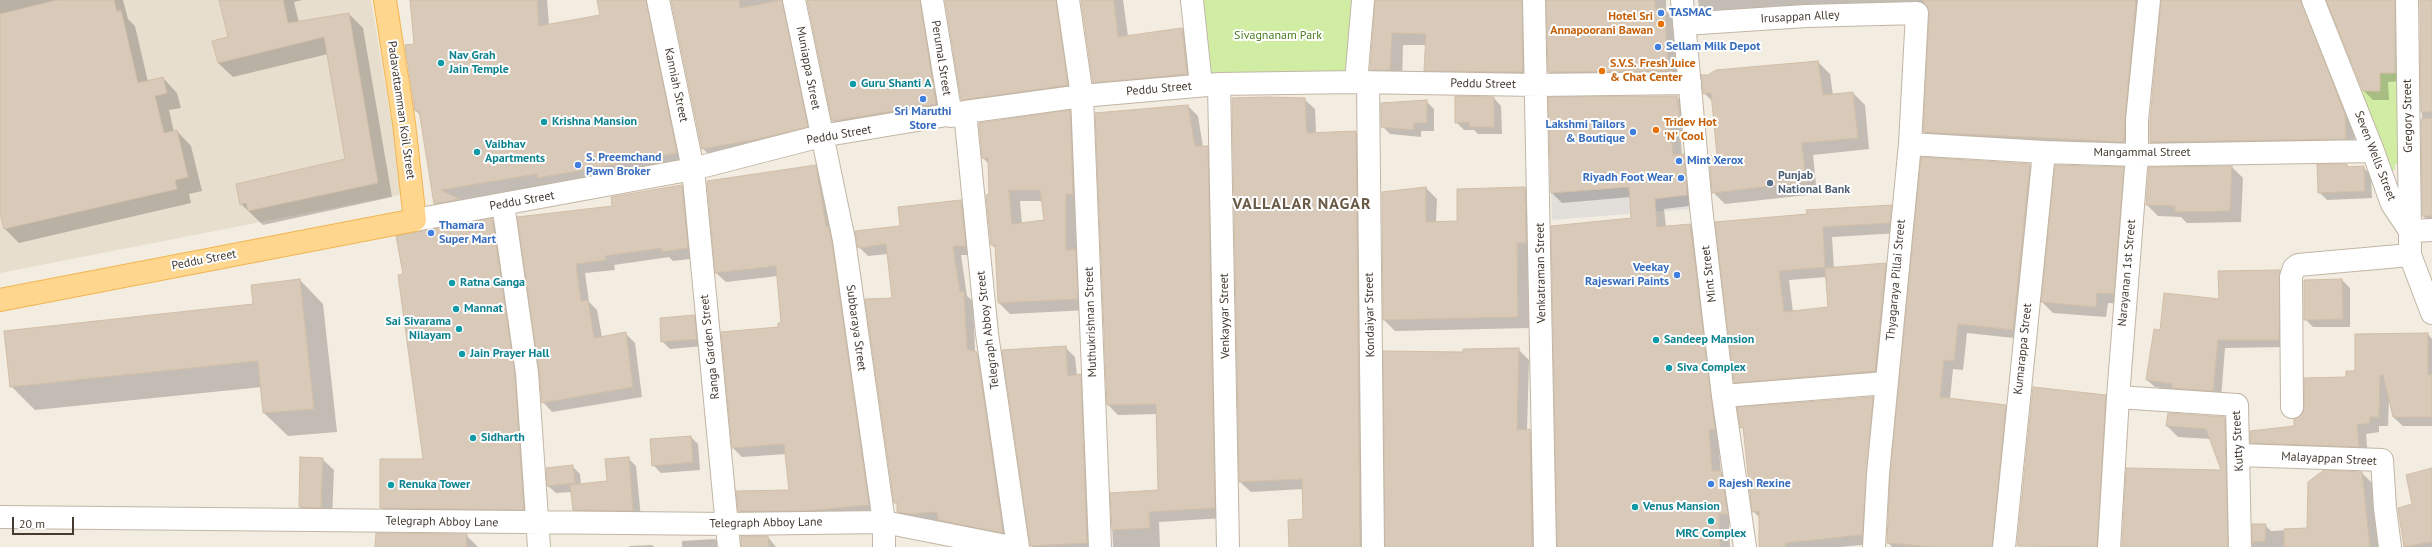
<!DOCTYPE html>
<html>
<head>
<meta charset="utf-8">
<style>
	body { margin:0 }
	#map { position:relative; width:2432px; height:547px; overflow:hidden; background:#f3ece1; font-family:"PT Sans",sans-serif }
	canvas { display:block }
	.scale { position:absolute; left:12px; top:517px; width:62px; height:18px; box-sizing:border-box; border:2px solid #443b31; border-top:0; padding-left:5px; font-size:12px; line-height:14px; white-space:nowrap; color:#443b31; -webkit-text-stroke:3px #fff; paint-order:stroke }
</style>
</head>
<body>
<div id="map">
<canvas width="2432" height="547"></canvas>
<div class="scale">20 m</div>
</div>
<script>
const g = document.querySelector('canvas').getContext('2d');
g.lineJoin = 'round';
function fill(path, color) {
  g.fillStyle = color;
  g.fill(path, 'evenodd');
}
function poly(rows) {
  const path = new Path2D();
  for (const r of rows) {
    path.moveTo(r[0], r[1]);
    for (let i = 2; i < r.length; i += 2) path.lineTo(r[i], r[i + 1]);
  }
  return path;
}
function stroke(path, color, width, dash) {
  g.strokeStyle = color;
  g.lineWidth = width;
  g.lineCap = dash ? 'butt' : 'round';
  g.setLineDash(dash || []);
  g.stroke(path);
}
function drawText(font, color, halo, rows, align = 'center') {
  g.font = font + ' "PT Sans",sans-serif';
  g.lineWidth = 4;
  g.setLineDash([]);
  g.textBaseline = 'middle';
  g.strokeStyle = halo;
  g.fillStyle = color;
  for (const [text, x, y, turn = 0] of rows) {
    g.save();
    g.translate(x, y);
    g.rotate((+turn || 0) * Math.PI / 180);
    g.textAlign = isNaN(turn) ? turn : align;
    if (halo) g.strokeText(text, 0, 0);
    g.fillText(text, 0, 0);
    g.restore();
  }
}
fill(poly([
	[0,0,371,0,404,194,0,273]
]), '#e7dece');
fill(poly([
	[1200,0,1356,0,1351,73,1207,73],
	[2380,73,2402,73,2403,164,2395,164,2395,170,2389,169,2355,91,2380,91]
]), '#d1eda4');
fill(poly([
	[1687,182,1690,209,1552,220,1551,193]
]), '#e2deda');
fill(poly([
	[0,0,123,0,128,19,135,26,148,82,163,78,177,93,181,108,169,110,174,132,177,131,191,146,202,191,189,194,191,203,19,243,5,229,0,209],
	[220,0,302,0,294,2,299,23,349,14,363,28,392,197,263,225,241,204,346,160,328,54,233,77,218,63,230,38],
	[411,0,547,0,549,25,601,15,598,0,665,0,688,164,459,200,469,210,446,215,435,203,420,115,416,111,415,45],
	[672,0,801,0,818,138,714,159,702,148],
	[808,0,939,0,947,115,844,132,833,121],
	[946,0,1075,0,1078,96,973,111,962,100],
	[1082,0,1123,0,1128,36,1182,29,1193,40,1198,85,1105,93,1094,82],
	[1375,0,1544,0,1534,84,1437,82,1425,70,1426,45,1403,45,1402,81,1382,81,1371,69],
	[1547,0,1666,0,1666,11,1676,21,1679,82,1561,84,1549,72],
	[1698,0,2151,0,2133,151,1933,141,1924,132,1930,10,1708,16,1699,7],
	[2162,0,2316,0,2354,124,2355,148,2160,151,2150,142],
	[2326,0,2408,0,2404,81,2388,82,2389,100,2373,100,2364,91],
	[2421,0,2432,0,2432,225,2423,216],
	[1818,62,1830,74,1833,95,1853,93,1865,105,1869,149,1813,155,1817,194,1725,204,1713,192,1718,156,1713,102,1704,93],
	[1677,97,1687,107,1690,131,1680,132,1682,155,1694,165,1697,205,1664,209,1666,227,1690,225,1700,235,1721,472,1731,482,1737,524,1729,524,1730,547,1559,547,1633,219,1631,197,1562,203,1552,193],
	[1494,98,1501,106,1502,134,1478,134,1474,130,1464,130,1456,122],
	[1304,99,1315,109,1316,133,1356,132,1366,143,1370,547,1290,547,1304,520,1303,489,1251,492,1240,482],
	[1426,101,1434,109,1434,131,1421,131,1421,137,1390,134,1382,126],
	[1188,106,1198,116,1203,147,1207,147,1217,158,1224,518,1159,522,1160,547,1113,547,1111,494,1159,491,1157,414,1118,415,1108,405],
	[1070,111,1081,123,1077,205,1077,253,1087,262,1088,310,1010,314,999,303,996,249,992,245,989,164,983,158],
	[1020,201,1043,201,1045,220,1022,224],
	[1922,158,2030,165,2039,174,2023,339,1967,333,1963,370,1953,369,1950,399,2005,406,2015,415,2002,547,1892,547,1888,542],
	[2347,165,2350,168,2363,167,2371,175,2372,198,2327,200,2319,192],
	[815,166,824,175,877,513,748,520,739,511,790,491,786,454,742,457,733,448,782,323,778,276,726,282,716,273],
	[2232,167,2243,178,2241,222,2187,223,2181,217,2158,216,2147,205],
	[2123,168,2134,179,2124,304,2108,303,2106,317,2053,313,2042,302],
	[682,186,691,196,697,258,673,261,669,257,614,265,615,270,585,273,589,302,597,310,602,337,625,333,635,343,642,397,552,412,543,402,540,371,519,218,613,207],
	[1426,188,1437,199,1436,223,1458,222,1525,188,1536,199,1537,254,1528,254,1529,328,1395,331,1384,320],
	[961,201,970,210,974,255,961,255,967,296,973,301,975,352,986,362,1012,541,948,529,941,521,920,523,908,521,898,511,898,506,895,502,893,298,888,254,868,256,859,247],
	[1891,206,1901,216,1899,233,1832,237,1834,269,1885,264,1895,274,1885,381,1745,392,1735,382,1716,223],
	[1827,277,1829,307,1793,312,1789,280],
	[492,220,503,231,535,520,393,519,381,508,424,460,405,275],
	[2280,271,2287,279,2286,347,2225,348,2221,398,2155,387,2147,380,2161,331],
	[300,280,323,304,337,432,288,436,264,413,262,387,35,410,11,386,254,305],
	[2342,280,2350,288,2350,327,2313,327,2305,319,2305,281],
	[694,316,702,324,704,346,670,349,662,341],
	[2428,334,2432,339,2432,426,2403,426,2393,417,2389,398,2388,426,2379,426,2379,432,2366,434,2368,456,2261,452,2251,442,2295,427,2347,378],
	[1065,347,1075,357,1077,376,1080,375,1090,385,1097,547,1032,547],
	[1518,349,1529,360,1527,430,1540,440,1542,547,1386,547,1464,353],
	[2034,388,2105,396,2118,409,2110,547,2018,546],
	[1873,398,1882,407,1871,544,1840,547,1760,547,1760,518,1753,511,1744,430,1741,427],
	[2224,418,2235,429,2238,547,2123,547,2222,471,2211,439,2178,437,2167,426],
	[691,437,698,444,700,470,661,473,653,465],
	[628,458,636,466,641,518,581,517,573,510,572,492,556,493,548,486,572,466,580,474,581,485,608,482],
	[322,459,334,470,332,519,311,518,300,507],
	[2432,469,2432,547,2405,547,2399,508,2413,505],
	[2362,473,2373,484,2379,547,2252,547,2253,525,2265,525,2271,531,2308,529],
	[466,535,478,547,376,547],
	[768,537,776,547,741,547],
	[715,539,723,547,682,547,682,541],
	[652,545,654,547,629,547,629,546]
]), '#0003');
const building = poly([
	[57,0,114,0,117,12,121,10,138,83,163,77,167,93,155,96,164,133,177,130,188,177,175,180,177,189,4,229,0,213,0,14,57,0],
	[219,0,283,0,288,23,349,13,378,183,248,211,246,203,240,205,236,184,345,159,324,37,218,63,212,41,228,37,219,0],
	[410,0,537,0,539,26,600,15,597,0,646,0,677,153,538,178,537,174,441,190,459,199,434,204,419,111,415,111,405,45,414,44,410,0],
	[671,0,739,0,740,8,782,0,808,127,758,139,702,149,671,0],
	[807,0,920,0,936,104,832,121,807,0],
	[945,0,1056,0,1068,85,961,100,945,0],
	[1081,0,1114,0,1118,37,1182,28,1187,74,1093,83,1081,0],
	[1375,0,1522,0,1523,72,1424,71,1426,34,1392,33,1390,70,1370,70,1375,0],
	[1546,0,1655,0,1655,8,1665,8,1668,71,1548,72,1546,0],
	[1923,0,2136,0,2125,119,2124,142,1923,132,1929,14,1923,0],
	[2161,0,2301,0,2345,114,2346,139,2150,142,2150,121,2161,0],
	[2326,0,2395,0,2395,73,2380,73,2380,91,2363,91,2326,0],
	[2420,0,2432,0,2432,112,2421,112,2420,0],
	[1818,61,1823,95,1853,92,1858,138,1802,143,1806,182,1712,193,1709,156,1717,155,1711,93,1703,94,1701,75,1708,75,1716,70,1818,61],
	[1455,96,1494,97,1494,127,1469,127,1469,122,1455,123,1455,96],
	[1677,96,1680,121,1670,122,1673,155,1684,154,1687,195,1655,199,1657,227,1690,224,1715,429,1709,430,1712,471,1721,471,1728,514,1719,514,1720,547,1557,547,1551,226,1631,218,1629,187,1551,193,1548,97,1677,96],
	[1267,97,1305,98,1307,133,1356,131,1360,547,1289,547,1288,520,1303,519,1302,479,1239,482,1232,98,1267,97],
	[1427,100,1427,123,1414,123,1413,130,1381,127,1381,103,1427,100],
	[1188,105,1195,146,1208,146,1215,508,1149,512,1150,528,1112,530,1110,493,1158,490,1156,404,1107,405,1095,113,1188,105],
	[1070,110,1073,195,1066,194,1066,250,1076,250,1078,299,998,303,995,245,991,245,986,195,989,194,988,158,982,158,979,123,1070,110],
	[1009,190,1040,190,1044,220,1012,224,1009,190],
	[2432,118,2432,216,2422,216,2421,119,2432,118],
	[1921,157,2030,164,2013,330,1958,324,1954,361,1944,360,1940,397,2006,405,1992,547,1933,547,1887,543,1890,475,1921,157],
	[2317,164,2347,164,2347,167,2364,166,2365,191,2318,193,2317,164],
	[816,165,826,226,828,226,832,242,869,505,806,511,738,511,736,491,789,490,784,444,732,448,721,332,778,327,778,323,781,323,776,266,715,273,707,181,816,165],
	[2055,165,2124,167,2114,294,2097,293,2096,307,2041,302,2055,165],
	[2232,166,2230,211,2175,212,2175,206,2146,205,2149,167,2232,166],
	[682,185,688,248,662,252,662,248,605,256,606,260,576,264,581,301,588,300,594,338,626,332,633,387,542,403,539,371,517,217,612,206,611,197,682,185],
	[1426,187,1426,222,1457,221,1457,189,1525,187,1526,243,1517,243,1518,317,1383,320,1382,192,1426,187],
	[961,200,966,246,953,246,960,292,964,291,967,349,977,352,1003,533,938,520,937,512,910,514,897,512,897,503,894,503,865,299,892,298,886,244,858,248,855,231,900,226,898,207,961,200],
	[1892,205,1890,223,1823,227,1825,267,1779,271,1784,312,1828,307,1825,268,1886,263,1875,371,1734,383,1715,222,1807,214,1806,210,1892,205],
	[492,218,515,374,524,510,380,508,380,459,423,459,398,275,403,274,396,236,492,218],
	[2280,270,2279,340,2218,340,2213,391,2172,388,2172,384,2146,380,2154,329,2160,330,2164,293,2219,299,2218,271,2280,270],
	[300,279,314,409,263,413,258,361,10,387,4,331,253,304,251,285,300,279],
	[2342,279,2343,319,2304,320,2304,280,2342,279],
	[694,315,697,339,661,342,660,318,694,315],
	[2428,333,2428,375,2432,375,2432,417,2393,417,2383,375,2380,375,2379,417,2370,417,2370,423,2357,425,2359,447,2250,443,2250,431,2294,426,2294,419,2303,413,2304,407,2304,378,2346,377,2346,371,2355,371,2355,334,2428,333],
	[1066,346,1068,376,1081,374,1087,543,1030,546,1002,350,1066,346],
	[1519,348,1517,430,1530,429,1532,547,1385,547,1383,351,1463,352,1463,349,1519,348],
	[2033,387,2106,395,2097,547,2017,546,2033,387],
	[1873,397,1862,535,1785,543,1786,547,1759,547,1759,511,1752,512,1743,427,1740,428,1737,407,1873,397],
	[2168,413,2225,417,2228,547,2122,547,2126,468,2221,470,2206,429,2166,426,2168,413],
	[691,436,693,462,652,466,650,439,691,436],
	[300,457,323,458,321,508,299,507,300,457],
	[629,457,633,511,573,510,570,485,607,481,605,459,629,457],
	[573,465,575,483,547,486,546,468,573,465],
	[2432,468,2432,542,2404,547,2398,508,2412,504,2406,475,2432,468],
	[2324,470,2362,472,2370,547,2284,547,2284,529,2307,528,2308,482,2324,470],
	[2252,524,2266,524,2265,541,2252,542,2252,524],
	[376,533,467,534,466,547,375,547,376,533],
	[741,536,768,536,769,547,741,547,741,536]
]);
fill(building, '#d9c9b8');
stroke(building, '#d1bea7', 1);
const minor = poly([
	[658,0,693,169,729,547],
	[794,0,844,240,884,522,884,547],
	[932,0,951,116],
	[1068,0,1082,96,1100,547],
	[1192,0,1201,85],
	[1534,0,1545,547],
	[1682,0,1701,207,1723,396,1745,547],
	[2313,0,2373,151,2392,204,2410,231,2410,255,2432,313],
	[2407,0,2410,231,2432,230],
	[1684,24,1806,16,1917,13,1910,144,1878,474,1874,547],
	[1356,82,1363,0],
	[1368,82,1373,547],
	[1219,84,1228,547],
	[965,112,987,334,1018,547],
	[1910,144,2044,152,2137,155,2373,151],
	[503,204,527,373,539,547],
	[415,220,693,169,821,136,965,112,1082,96,1219,84,1356,82,1537,85,1690,83],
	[1723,396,1886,383],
	[2118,397,2237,405,2240,547],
	[2292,407,2291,277,2294,268,2298,265,2410,255],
	[2239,455,2382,460,2385,508,2390,547],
	[0,517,728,524,884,522,1011,547],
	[2004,547,2044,152],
	[2109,547,2118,397,2137,155,2137,120,2149,0]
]);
const major = poly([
	[0,300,415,220,404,123,385,0]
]);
stroke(minor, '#c1b6a6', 24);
stroke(major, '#f1b551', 24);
stroke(minor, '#fff', 22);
stroke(major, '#ffd68d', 22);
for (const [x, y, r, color] of [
	[1661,13,4,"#3f7fe0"],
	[1661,24,4,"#e8710a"],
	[1658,47,4,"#3f7fe0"],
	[441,63,4,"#0f9aa8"],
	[1602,71,4,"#e8710a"],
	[853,84,4,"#0f9aa8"],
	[923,99,4,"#3f7fe0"],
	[544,122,4,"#0f9aa8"],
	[1656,130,4,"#e8710a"],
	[1633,132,4,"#3f7fe0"],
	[477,152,4,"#0f9aa8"],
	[1679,161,4,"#3f7fe0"],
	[578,165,4,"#3f7fe0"],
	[1681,178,4,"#3f7fe0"],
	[1770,183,4,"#5c6f8a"],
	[431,233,4,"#3f7fe0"],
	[1677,275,4,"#3f7fe0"],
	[452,283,4,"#0f9aa8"],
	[456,309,4,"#0f9aa8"],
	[459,329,4,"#0f9aa8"],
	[1656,340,4,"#0f9aa8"],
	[462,354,4,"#0f9aa8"],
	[1669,368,4,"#0f9aa8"],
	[473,438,4,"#0f9aa8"],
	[1711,484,4,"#3f7fe0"],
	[391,485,4,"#0f9aa8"],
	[1635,507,4,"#0f9aa8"],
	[1711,521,4,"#0f9aa8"]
]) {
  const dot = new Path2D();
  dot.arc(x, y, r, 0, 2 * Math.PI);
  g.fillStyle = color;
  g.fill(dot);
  stroke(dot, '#fff', 1.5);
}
drawText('bold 12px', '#366cbe', '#fff', [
	["TASMAC",1669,13],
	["Sellam Milk Depot",1666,47],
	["Sri Maruthi",923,112,"center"],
	["Store",923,126,"center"],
	["Lakshmi Tailors",1625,125,"right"],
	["& Boutique",1625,139,"right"],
	["S. Preemchand",586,158],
	["Pawn Broker",586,172],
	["Mint Xerox",1687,161],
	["Riyadh Foot Wear",1673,178,"right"],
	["Thamara",439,226],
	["Super Mart",439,240],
	["Veekay",1669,268,"right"],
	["Rajeswari Paints",1669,282,"right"],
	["Rajesh Rexine",1719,484]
], 'left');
drawText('bold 12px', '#c56008', '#fff', [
	["Hotel Sri",1653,17,"right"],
	["Annapoorani Bawan",1653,31,"right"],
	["S.V.S. Fresh Juice",1610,64],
	["& Chat Center",1610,78],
	["Tridev Hot",1664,123],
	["'N' Cool",1664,137]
], 'left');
drawText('12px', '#443b31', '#fff', [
	["Irusappan Alley",1800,17,-3],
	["Perumal Street",941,58,81],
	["Muniappa Street",808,68,79],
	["Peddu Street",1483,84,1],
	["Kanniah Street",676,85,78],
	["Peddu Street",1159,89,-5],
	["Padavattamman Koil Street",401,110,82],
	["Gregory Street",2408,116,-91],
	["Peddu Street",839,135,-10],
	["Mangammal Street",2142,153],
	["Seven Wells Street",2375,156,69],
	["Peddu Street",522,201,-10],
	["Peddu Street",204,260,-11],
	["Venkatraman Street",1541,273,-91],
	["Narayanan 1st Street",2127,273,-85],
	["Mint Street",1709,274,-97],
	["Thyagaraya Pillai Street",1896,280,-85],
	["Kondaiyar Street",1370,315,-91],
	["Venkayyar Street",1225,316,-91],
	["Muthukrishnan Street",1091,322,-92],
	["Subbaraya Street",856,328,82],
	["Telegraph Abboy Street",988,330,-97],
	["Ranga Garden Street",710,347,-96],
	["Kumarappa Street",2023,349,-84],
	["Kutty Street",2238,441,-93],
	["Malayappan Street",2329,459,3],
	["Telegraph Abboy Lane",442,522,1],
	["Telegraph Abboy Lane",766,523,-1]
]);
drawText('12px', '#497c1f', '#fff', [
	["Sivagnanam Park",1278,36]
]);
drawText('bold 12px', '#0d838f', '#fff', [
	["Nav Grah",449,56],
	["Jain Temple",449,70],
	["Guru Shanti A",861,84],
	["Krishna Mansion",552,122],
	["Vaibhav",485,145],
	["Apartments",485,159],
	["Ratna Ganga",460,283],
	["Mannat",464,309],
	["Sai Sivarama",451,322,"right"],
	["Nilayam",451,336,"right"],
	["Sandeep Mansion",1664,340],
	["Jain Prayer Hall",470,354],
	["Siva Complex",1677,368],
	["Sidharth",481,438],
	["Renuka Tower",399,485],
	["Venus Mansion",1643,507],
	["MRC Complex",1711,534,"center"]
], 'left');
drawText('bold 12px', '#4e5e75', '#fff', [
	["Punjab",1778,176],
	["National Bank",1778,190]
], 'left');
g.letterSpacing = '1px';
drawText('bold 16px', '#685947', '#fff', [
	["VALLALAR NAGAR",1302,204]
]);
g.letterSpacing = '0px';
</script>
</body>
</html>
